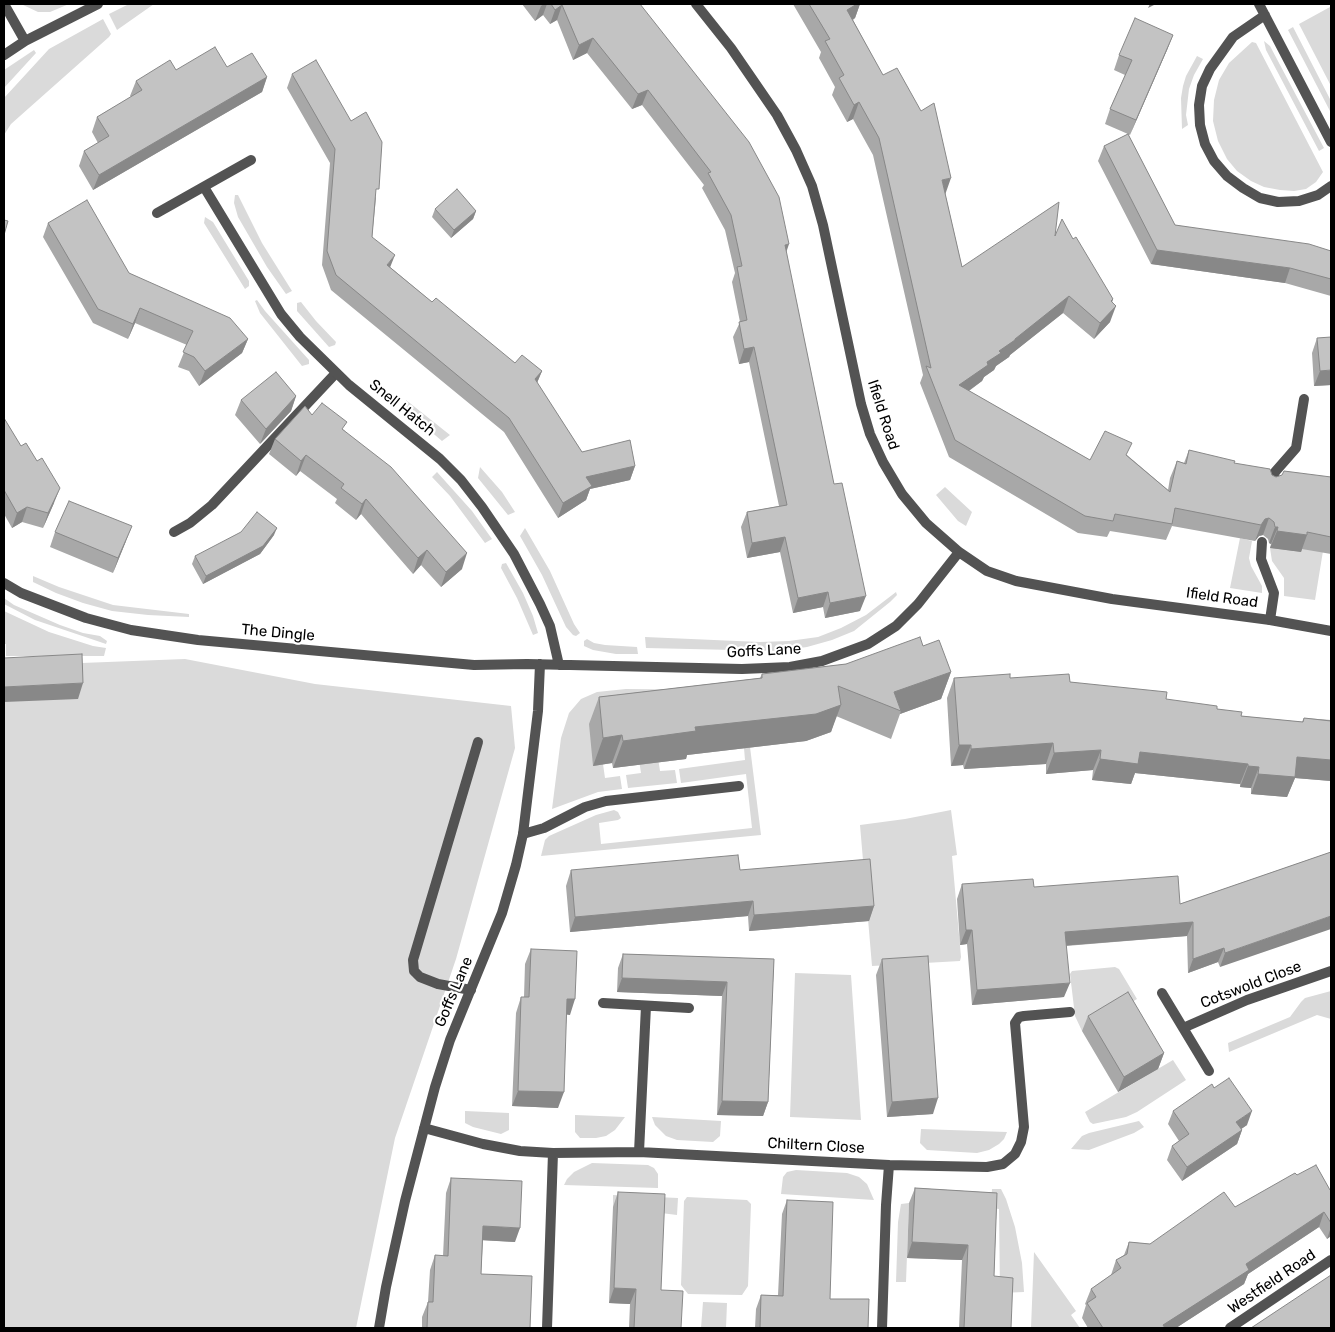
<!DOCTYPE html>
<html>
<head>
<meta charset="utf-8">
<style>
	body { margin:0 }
	#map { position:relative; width:1335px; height:1332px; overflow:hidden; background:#fff; font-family:Rubik,sans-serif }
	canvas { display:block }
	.frame { position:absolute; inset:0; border:5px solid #000; pointer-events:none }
</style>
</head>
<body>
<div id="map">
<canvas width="1335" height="1332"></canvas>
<div class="frame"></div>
</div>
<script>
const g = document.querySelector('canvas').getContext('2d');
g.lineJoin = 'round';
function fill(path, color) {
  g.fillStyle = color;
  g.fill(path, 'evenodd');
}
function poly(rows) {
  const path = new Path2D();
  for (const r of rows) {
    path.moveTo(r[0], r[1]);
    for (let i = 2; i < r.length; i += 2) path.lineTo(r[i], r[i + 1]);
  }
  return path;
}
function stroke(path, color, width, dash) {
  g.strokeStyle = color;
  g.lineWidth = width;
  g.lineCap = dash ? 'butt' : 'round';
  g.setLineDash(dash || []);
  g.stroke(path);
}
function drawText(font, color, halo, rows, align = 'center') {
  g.font = font + ' Rubik,sans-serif';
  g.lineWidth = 4.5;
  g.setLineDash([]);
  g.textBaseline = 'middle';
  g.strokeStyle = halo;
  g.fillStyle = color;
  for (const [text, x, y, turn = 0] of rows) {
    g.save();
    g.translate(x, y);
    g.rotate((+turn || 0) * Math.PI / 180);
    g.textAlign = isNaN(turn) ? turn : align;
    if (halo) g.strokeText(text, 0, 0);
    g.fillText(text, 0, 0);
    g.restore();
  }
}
fill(poly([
	[21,4,69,4,50,12,38,12],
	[129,4,154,4,117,30,109,14],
	[1330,7,1331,8,1331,86,1299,24],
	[103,19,111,34,109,37,11,124,4,135,4,98,49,49],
	[1293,27,1331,101,1331,113,1288,30],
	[1264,41,1270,46,1324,148,1319,151,1266,50],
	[1252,42,1256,43,1323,172,1316,182,1306,189,1294,191,1280,190,1264,187,1251,181,1237,171,1227,159,1218,141,1213,121,1214,100,1219,80,1229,63],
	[34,50,36,53,4,88,4,70],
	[1197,56,1203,59,1194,75,1189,89,1186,115,1188,125,1182,129,1181,98,1183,86,1186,76],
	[235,195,238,195,262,243,292,291,286,294,267,267,238,217,234,203],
	[205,217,213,222,249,281,249,286,245,289,204,223],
	[257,300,265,311,309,360,309,364,302,366,260,313,255,301],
	[301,302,316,321,336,342,335,345,329,347,297,311,297,303],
	[406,400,450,435,442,441,409,413,406,409],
	[480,467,502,492,515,512,508,515,478,478],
	[437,472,472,511,492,539,485,543,450,496,432,477],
	[945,487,972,512,966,526,958,521,936,495],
	[525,528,550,571,574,624,580,633,576,636,573,635,566,627,542,575,520,536],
	[1240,538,1252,541,1249,558,1251,566,1262,586,1262,593,1230,588],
	[1270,548,1300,552,1301,548,1323,551,1315,600,1284,596,1284,578,1272,561],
	[506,563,523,593,533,616,538,633,533,635,517,598,501,568,502,564],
	[33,576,59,587,113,605,189,614,189,617,148,615,112,611,83,603,56,593,33,582],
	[896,592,897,595,890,602,854,631,832,640,807,647,778,651,646,648,645,637,760,642,789,641,818,637,841,628,866,615],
	[4,598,14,605,60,625,83,633,100,636,107,641,106,644,35,620,4,604],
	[4,611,49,632,93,646,106,648,104,656,6,656,6,644,4,644],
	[587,639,594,643,605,645,637,647,638,654,616,654,593,650,584,646,584,641],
	[185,659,315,684,511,706,515,748,456,959,395,1138,356,1328,4,1328,4,666],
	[626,689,737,690,750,747,761,835,541,856,545,840,549,836,596,815,614,810,618,812,621,818,618,820,599,823,601,844,752,828,746,774,681,783,679,769,745,760,744,748,731,708,603,764,605,778,620,776,622,789,598,792,552,809,561,738,569,713,581,699,597,692],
	[658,758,660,771,675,770,677,783,628,788,626,775,641,773,639,760],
	[951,810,957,855,952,856,961,957,960,961,872,966,860,825,905,819],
	[1115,967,1119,969,1137,999,1082,1031,1075,1016,1070,974,1072,971],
	[795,973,851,975,861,1120,790,1117],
	[1331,991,1331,1019,1317,1015,1229,1052,1228,1043,1290,1017,1301,1002,1305,998],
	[1173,1060,1186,1080,1137,1112,1126,1117,1093,1124,1090,1122,1085,1112],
	[465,1111,509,1113,509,1130,501,1134,473,1127,465,1123],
	[575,1115,625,1117,615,1130,606,1136,596,1138,580,1138,575,1132],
	[652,1117,721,1121,720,1136,713,1142,677,1140,666,1136,655,1125],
	[1139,1121,1144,1127,1134,1133,1089,1150,1071,1149,1082,1136,1089,1133],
	[921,1129,1007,1132,1004,1139,999,1144,989,1150,977,1153,927,1150,920,1143],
	[592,1163,648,1165,654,1168,658,1174,658,1188,564,1185,567,1179,574,1172],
	[796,1170,847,1173,859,1177,867,1184,874,1200,781,1194,783,1177,787,1172],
	[992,1189,1001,1189,1006,1199,1015,1227,1022,1263,1024,1292,1000,1293,999,1209,991,1208],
	[613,1195,678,1198,677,1215,613,1207],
	[687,1197,747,1200,751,1204,748,1286,742,1295,688,1294,681,1285,684,1201],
	[909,1203,906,1282,896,1282,898,1222,901,1204],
	[1034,1252,1076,1311,1071,1315,1080,1328,1031,1328],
	[703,1302,727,1303,726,1328,701,1328]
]), '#dadada');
stroke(poly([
	[1271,487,1275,472,1296,448,1304,399],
	[174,532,190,523,212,505,336,373],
	[1262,542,1261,559,1274,593,1270,620],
	[523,834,544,828,585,807,606,801,739,786],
	[471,990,438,984,420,977,414,971,413,960,478,742]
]), '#535353', 10);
stroke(poly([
	[4,4,25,41],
	[696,4,731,48,777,115,796,150,812,186,823,225,861,404,870,434,883,462,902,494,926,523,959,552,987,571,1016,581,1112,599,1270,620,1331,631],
	[1259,4,1331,142],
	[1265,15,1233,37,1210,69,1202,86,1199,105,1200,125,1205,144,1214,161,1227,176,1243,188,1260,198,1278,202,1299,201,1318,195,1331,186],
	[4,55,25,41,98,4],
	[204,187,281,314,300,337,349,385,440,459,461,480,482,507,514,554,540,604,550,626,559,665],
	[157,213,251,160],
	[4,583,21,593,86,618,131,630,198,640,474,665,527,664,742,669,790,667,822,661,868,644,896,626,918,604,959,552],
	[1162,993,1209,1071],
	[603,1003,689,1008],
	[1183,1028,1247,1000,1331,971],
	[424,1128,483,1144,520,1151,553,1153,639,1152,889,1165,987,1167,1003,1164,1015,1154,1021,1142,1024,1127,1015,1023,1019,1017,1024,1016,1070,1012],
	[639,1152,646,1006],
	[379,1328,386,1287,405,1201,435,1087,450,1040,502,913,516,865,523,834,538,711,540,664],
	[547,1328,553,1153],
	[882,1328,886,1205,889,1165],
	[1230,1328,1331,1260]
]), '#535353', 10);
fill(poly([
	[522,4,640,4,786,253,860,611,825,618,823,607,793,613,780,552,747,558,741,527,747,512,779,506,749,362,739,364,733,337,740,322,732,282,735,273,725,230,702,188,704,185,642,105,632,109,587,53,573,60,557,20,550,24,543,15,535,21],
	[793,4,860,4,855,18,853,20,945,193,962,267,1055,236,1073,239,1113,299,1112,302,1110,322,1094,339,1063,313,1010,355,1009,357,996,366,994,370,984,377,982,381,969,391,1090,460,1127,455,1168,490,1170,478,1177,461,1184,463,1189,450,1272,475,1276,477,1331,477,1331,554,1302,549,1301,552,1270,548,1271,544,1269,543,1268,539,1263,535,1259,536,1255,541,1172,526,1166,540,1110,531,1107,537,1078,533,949,457,920,383,923,375,873,155,853,119,847,122,832,95,835,87,819,58,821,52],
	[1173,35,1167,50,1130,135,1128,134,1175,225,1331,251,1331,296,1285,283,1151,264,1098,161,1104,146,1128,134,1105,124,1110,109,1125,75,1114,70,1119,55],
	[227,67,267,77,262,92,93,190,79,166,84,151,98,143,92,132,97,117,131,97,130,96,136,81,176,70],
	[292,74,376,198,372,237,390,267,432,302,515,363,542,371,537,383,582,452,635,466,630,480,590,489,586,500,558,518,504,432,331,290,322,265,330,163,287,88],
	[435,209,476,211,473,219,451,238,432,217],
	[48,223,129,273,248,339,242,353,199,386,189,371,178,367,187,345,135,323,128,339,93,323,43,237],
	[1317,338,1331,385,1314,386,1312,353],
	[296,396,291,411,260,444,235,415,241,400],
	[312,415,344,430,462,569,441,587,421,565,413,574,361,514,356,520,335,503,337,499,300,471,296,476,269,454,275,439],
	[4,418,54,503,43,528,22,522,12,528,4,514],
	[55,532,126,541,113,573,50,547],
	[274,535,260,554,203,584,192,564,195,556],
	[923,646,951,672,941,699,900,714,891,739,836,716,831,732,806,741,687,755,686,759,613,768,612,763,593,766,589,724,599,697,760,678,762,674,846,664],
	[954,678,1010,678,1070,682,1217,709,1241,716,1302,722,1304,718,1331,720,1331,781,1295,778,1287,797,1251,794,1251,788,1240,787,1240,784,1135,773,1131,784,1092,780,1093,770,1046,774,1046,764,964,769,963,765,951,766,947,698],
	[1331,852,1220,967,1218,962,1188,973,1187,936,1066,946,1064,997,972,1005,967,944,960,945,957,899,962,884,1034,887,1180,904],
	[571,870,740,870,874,906,869,921,749,931,748,916,570,932,566,886],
	[531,949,570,1015,567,1014,558,1108,512,1106,516,1013,521,997,524,997,525,964],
	[623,954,774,959,768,1102,763,1116,717,1115,722,996,617,992,618,968],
	[882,959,933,1114,887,1117,876,975],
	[1088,1016,1164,1053,1158,1069,1118,1092,1082,1031],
	[1214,1088,1247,1125,1241,1129,1242,1130,1237,1144,1182,1181,1167,1160,1172,1146,1179,1141,1168,1124,1173,1111],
	[1297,1175,1330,1190,1331,1189,1331,1236,1327,1239,1319,1227,1248,1274,1244,1284,1176,1328,1088,1328,1082,1318,1086,1305,1085,1304,1091,1289,1111,1275,1116,1260,1124,1255,1129,1242,1150,1244,1235,1207],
	[451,1178,515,1242,483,1240,481,1274,530,1328,422,1328,422,1317,428,1302,430,1270,435,1255,443,1256,446,1193],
	[915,1188,997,1193,994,1276,1011,1328,959,1328,962,1260,907,1258,909,1203],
	[618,1192,661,1290,681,1328,629,1328,630,1304,609,1303,613,1207],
	[787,1200,830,1299,868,1328,755,1328,756,1309,761,1295,778,1295,782,1214]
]), '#a8a8a8');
fill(poly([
	[544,4,547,4,543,15,535,21,541,6],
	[857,4,860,4,855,18,841,26,847,10],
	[1150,4,1156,4,1148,8],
	[562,5,557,20,550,24,555,10],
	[1173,35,1167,50,1130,135,1136,120],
	[593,38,587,53,573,60,579,45],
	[267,77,262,92,93,190,99,175],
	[648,90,642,105,632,109,638,94],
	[859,102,853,119,847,122,854,105],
	[951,178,945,195,942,180],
	[476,211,473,219,451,238,454,230],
	[789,244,784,259,785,245],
	[1157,250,1290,268,1285,283,1151,264],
	[395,255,389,270,387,265],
	[1069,296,1063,313,1010,355,1009,357,996,366,994,370,984,377,982,381,953,402,959,385,987,362,999,351],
	[1113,299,1108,314,1116,306,1110,322,1094,339,1100,323,1111,301],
	[140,308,135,323,128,339,133,324],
	[248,339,242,353,199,386,205,371],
	[754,347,749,362,739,364,744,349],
	[1331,370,1331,385,1314,386,1320,371],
	[542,371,536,385,535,379],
	[296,396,291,411,260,444,266,429],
	[306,455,300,471,296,476,301,461],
	[635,466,630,480,590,489,586,500,558,518,563,503,586,477],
	[60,488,54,503,43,528,48,513],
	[366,499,361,514,356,520,362,504],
	[27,507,22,522,12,528,17,513],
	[1269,518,1263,535,1259,536,1255,541,1261,525,1265,519],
	[132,526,126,541,113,573,118,558],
	[1275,527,1278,527,1271,544,1269,543],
	[277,528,274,535,260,554,203,584,206,576],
	[1277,531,1307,535,1301,552,1270,548],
	[785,537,780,552,747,558,752,543],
	[427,550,421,565,413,574,418,558],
	[467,553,462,569,441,587,446,572],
	[828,592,823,607,793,613,798,598],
	[866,596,860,611,825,618,830,603],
	[951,672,941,699,900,714,901,711,894,692],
	[83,683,78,699,4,702,4,687],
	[841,705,831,732,806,741,687,755,686,759,613,768,623,741,695,727],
	[622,735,612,763,593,766,603,738],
	[1053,743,1046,764,964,769,971,749],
	[959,745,971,745,963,765,951,766],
	[1101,750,1093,770,1046,774,1054,753],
	[1140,752,1248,764,1240,784,1135,773,1131,784,1092,780,1100,759],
	[1297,757,1331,760,1331,781,1295,778,1287,797,1251,794,1258,774],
	[1248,766,1259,767,1251,788,1240,787],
	[753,901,748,916,570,932,575,917],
	[874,906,869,921,749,931,754,915],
	[1331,916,1331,929,1220,967,1225,953],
	[1193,922,1187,936,1060,946,1065,932],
	[966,930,972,930,967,944,960,945],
	[1224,948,1218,962,1188,973,1193,959],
	[622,978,727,982,722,996,617,992],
	[1070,983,1064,997,972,1005,977,990],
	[567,999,575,999,570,1015,562,1014],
	[1164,1053,1158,1069,1118,1092,1124,1077],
	[518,1091,564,1092,558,1108,512,1106],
	[938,1098,933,1114,887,1117,892,1102],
	[722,1101,768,1102,763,1116,717,1115],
	[1252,1111,1247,1125,1231,1136,1236,1122],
	[1242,1130,1237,1144,1182,1181,1187,1167],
	[1324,1212,1319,1227,1248,1274,1244,1284,1176,1328,1162,1328,1163,1325,1246,1264],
	[483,1226,520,1228,515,1242,478,1240],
	[1331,1227,1331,1236,1327,1239],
	[912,1242,968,1245,962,1260,907,1258],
	[614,1288,636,1289,630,1304,609,1303]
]), '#888');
const building = poly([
	[551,4,640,4,749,142,779,197,789,244,785,245,834,484,842,483,866,596,830,603,828,592,798,598,785,537,752,543,747,512,787,505,754,347,744,349,739,322,747,320,737,267,742,266,731,215,708,173,711,172,648,90,638,94,593,38,579,45,562,5,555,10,551,4],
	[809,4,857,4,847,10,883,75,897,68,921,111,934,103,951,178,942,180,962,267,1059,202,1055,236,1062,219,1073,239,1076,237,1113,299,1111,301,1116,306,1100,323,1069,296,1015,339,1015,340,999,351,1001,353,987,362,988,365,959,385,1090,460,1105,431,1132,443,1126,455,1170,492,1177,461,1186,464,1189,450,1235,461,1234,463,1270,469,1272,475,1276,477,1282,475,1284,471,1331,477,1331,537,1307,532,1307,535,1277,531,1278,527,1275,527,1274,522,1269,518,1265,519,1261,525,1175,508,1172,524,1115,514,1113,521,1085,516,955,440,926,366,931,368,879,138,859,102,854,105,839,78,844,75,825,41,830,39,809,4],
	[1135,18,1173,35,1136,120,1110,109,1132,60,1119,55,1135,18],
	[215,47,227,67,252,53,267,77,99,175,84,151,109,136,97,117,142,90,136,81,170,60,176,70,215,47],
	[316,60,351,121,366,112,382,142,379,189,376,189,372,237,395,255,387,265,432,302,436,298,515,363,522,355,542,371,535,379,582,452,630,440,635,466,586,477,592,486,563,503,509,418,336,275,327,251,335,149,292,74,316,60],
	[1128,134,1175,225,1309,244,1331,251,1331,279,1290,268,1157,250,1104,146,1128,134],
	[457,189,476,211,454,230,435,209,457,189],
	[87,200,129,273,230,318,248,339,205,371,194,357,183,352,193,331,140,308,133,324,98,309,48,223,87,200],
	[4,220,8,221,4,235,4,220],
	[1331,337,1331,370,1320,371,1317,338,1331,337],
	[276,372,296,396,266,429,241,400,276,372],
	[322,403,347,422,342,429,391,467,467,553,446,572,427,550,418,558,366,499,362,504,341,488,344,484,306,455,301,461,275,439,305,406,312,415,322,403],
	[4,418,21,446,26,443,37,461,42,458,60,488,48,513,27,507,17,513,4,490,4,418],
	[69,501,132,526,118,558,55,532,69,501],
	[257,512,277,528,263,546,206,576,195,556,241,532,257,512],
	[920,637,923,646,939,640,951,672,894,692,901,711,838,686,841,705,816,714,695,727,696,731,623,741,622,735,603,738,599,697,762,678,762,674,846,664,920,637],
	[82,654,83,683,4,687,4,658,82,654],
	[1010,674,1010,678,1069,674,1070,682,1167,692,1166,699,1217,706,1217,709,1242,712,1241,716,1303,722,1304,718,1331,721,1331,760,1297,757,1295,777,1258,774,1259,767,1248,766,1248,764,1140,752,1138,764,1100,759,1101,750,1054,753,1053,743,971,749,971,745,959,745,954,678,1010,674],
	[1331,852,1331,916,1225,953,1224,948,1193,959,1193,922,1065,932,1070,983,977,990,972,930,966,930,962,884,1033,879,1034,887,1178,876,1180,904,1331,852],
	[738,855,740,870,870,859,874,906,754,915,753,901,575,917,571,870,738,855],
	[531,949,577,951,575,999,567,999,564,1092,518,1091,521,997,529,997,531,949],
	[623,954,774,959,768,1102,722,1101,727,982,622,978,623,954],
	[928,956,938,1098,892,1102,882,959,928,956],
	[1128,992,1164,1053,1124,1077,1088,1016,1128,992],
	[1229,1078,1252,1111,1236,1122,1242,1130,1187,1167,1172,1146,1189,1134,1173,1111,1212,1084,1214,1088,1229,1078],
	[1316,1165,1330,1190,1331,1189,1331,1223,1324,1212,1246,1264,1249,1270,1163,1325,1165,1328,1103,1328,1087,1303,1096,1297,1091,1289,1121,1268,1116,1260,1127,1254,1129,1242,1150,1244,1224,1192,1235,1207,1295,1173,1297,1175,1316,1165],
	[451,1178,522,1181,520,1228,483,1226,481,1274,532,1276,530,1328,427,1328,428,1302,433,1302,435,1255,448,1256,451,1178],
	[915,1188,997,1193,994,1276,1013,1278,1011,1328,964,1328,968,1245,912,1242,915,1188],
	[618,1192,665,1194,661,1290,683,1291,681,1328,634,1328,636,1289,614,1288,618,1192],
	[787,1200,833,1202,830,1299,869,1299,868,1328,760,1328,761,1295,783,1296,787,1200],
	[1331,1275,1331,1328,1251,1328,1331,1275]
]);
fill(building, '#c3c3c3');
stroke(building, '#888', 1);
drawText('15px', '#000', '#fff', [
	["Snell Hatch",402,408,39],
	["Ifield Road",883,415,72],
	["Ifield Road",1222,598,8],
	["The Dingle",278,633,5],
	["Goffs Lane",764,651,-3],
	["Cotswold Close",1251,985,-21],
	["Goffs Lane",454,992,-67],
	["Chiltern Close",816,1146,3],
	["Westfield Road",1272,1282,-34]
]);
</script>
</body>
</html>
